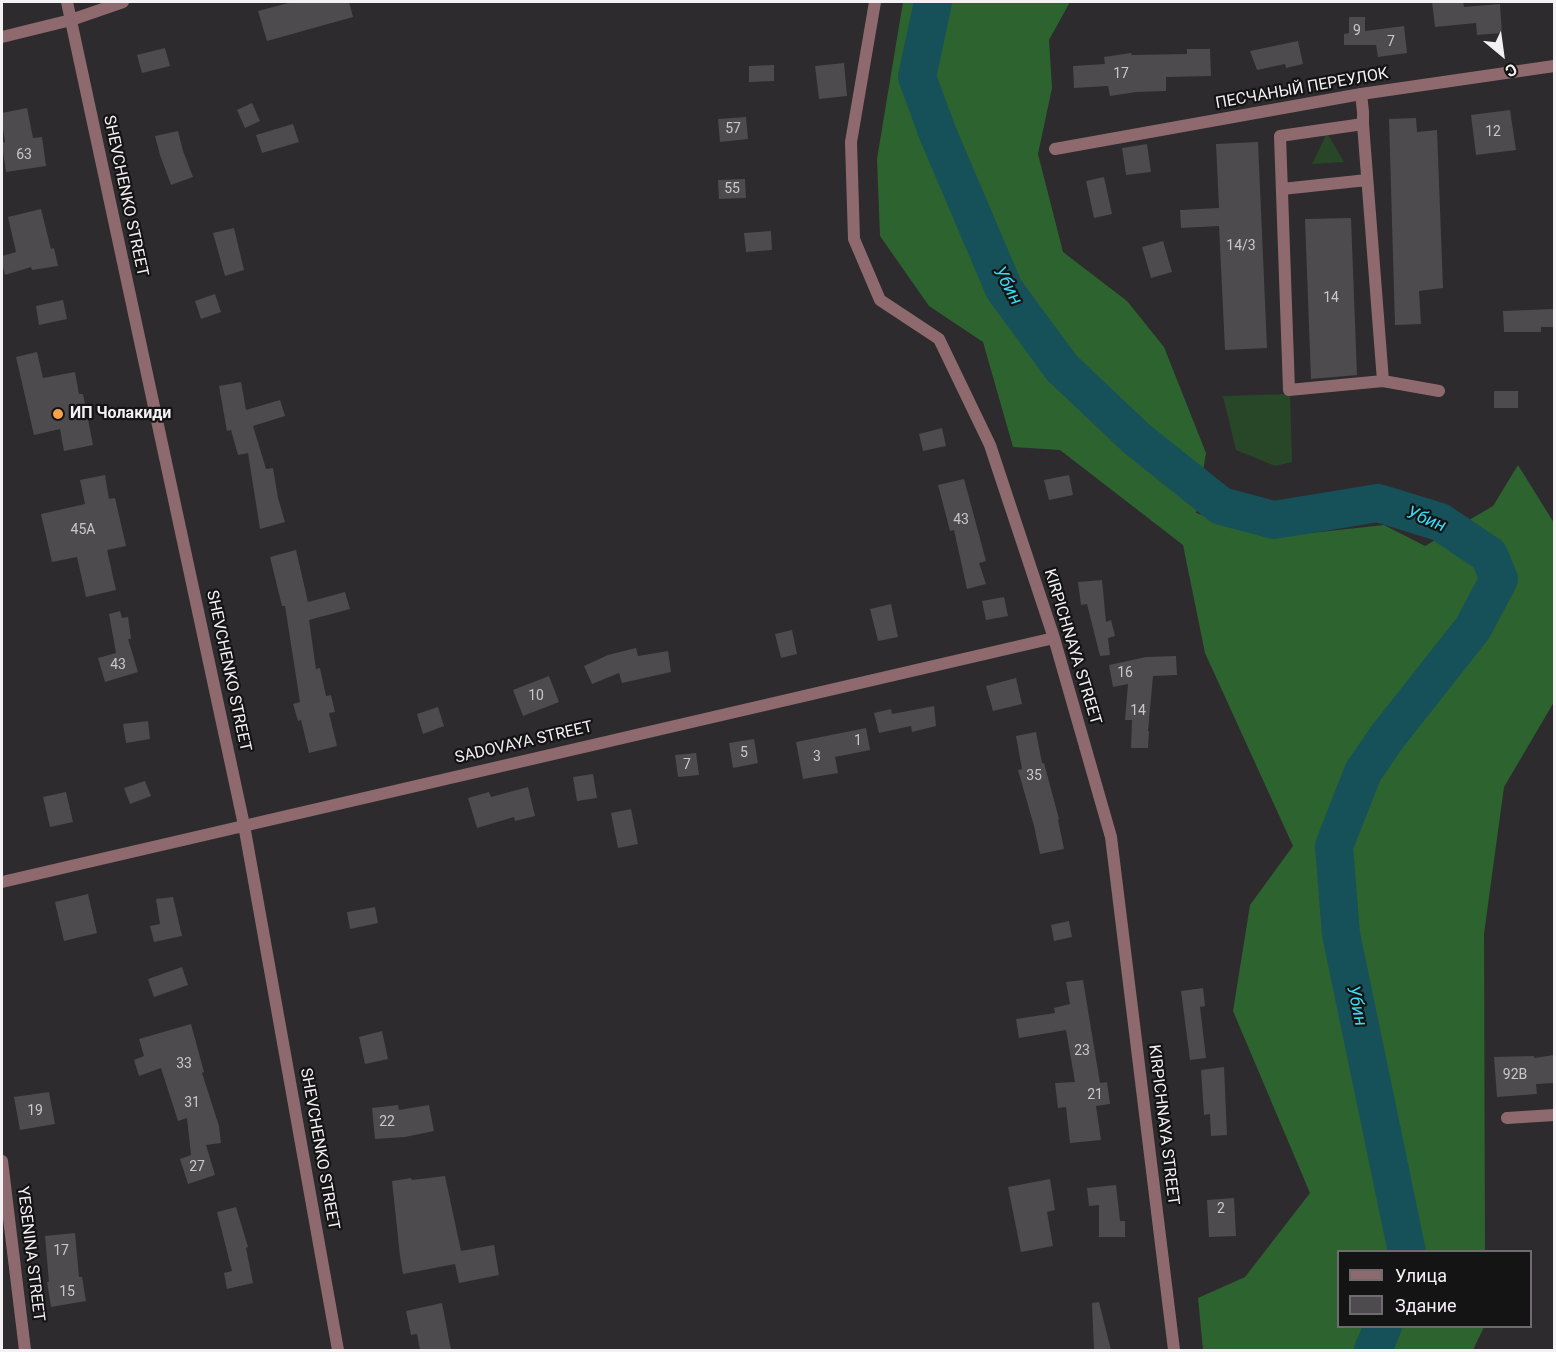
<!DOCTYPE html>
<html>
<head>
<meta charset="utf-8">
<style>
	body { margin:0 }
	#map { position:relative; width:1556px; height:1352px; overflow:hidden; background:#2d2b2d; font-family:Roboto,sans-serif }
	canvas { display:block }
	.frame { position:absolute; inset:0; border:3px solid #f3f1f3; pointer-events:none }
	.legend { position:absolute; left:1337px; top:1250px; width:195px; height:78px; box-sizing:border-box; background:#151415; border:2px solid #6e6c6e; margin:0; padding:8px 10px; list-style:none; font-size:18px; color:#f3f1f3 }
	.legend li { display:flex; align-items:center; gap:12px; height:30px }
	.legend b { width:30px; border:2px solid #6e6c6e }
	.north { position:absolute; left:1472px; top:24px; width:60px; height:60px; -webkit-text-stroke:4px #151415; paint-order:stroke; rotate:151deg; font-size:16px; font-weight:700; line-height:24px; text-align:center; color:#f3f1f3 }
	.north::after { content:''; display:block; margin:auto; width:21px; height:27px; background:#f3f1f3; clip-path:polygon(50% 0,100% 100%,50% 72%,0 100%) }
</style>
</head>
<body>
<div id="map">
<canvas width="1556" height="1352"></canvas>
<div class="frame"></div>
<ul class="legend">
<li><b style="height:8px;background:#8e6a6e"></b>Улица</li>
<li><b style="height:16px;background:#4d4b4d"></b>Здание</li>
</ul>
<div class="north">С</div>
</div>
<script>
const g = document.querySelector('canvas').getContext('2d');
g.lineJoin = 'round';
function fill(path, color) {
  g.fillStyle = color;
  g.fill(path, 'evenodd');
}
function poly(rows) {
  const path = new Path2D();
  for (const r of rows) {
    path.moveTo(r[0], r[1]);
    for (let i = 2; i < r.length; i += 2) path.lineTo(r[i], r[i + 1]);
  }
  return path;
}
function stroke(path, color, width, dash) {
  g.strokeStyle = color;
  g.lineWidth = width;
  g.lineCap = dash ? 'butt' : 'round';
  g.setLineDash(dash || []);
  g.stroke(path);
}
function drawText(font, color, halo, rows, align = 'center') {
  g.font = font + ' Roboto,sans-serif';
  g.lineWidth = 4.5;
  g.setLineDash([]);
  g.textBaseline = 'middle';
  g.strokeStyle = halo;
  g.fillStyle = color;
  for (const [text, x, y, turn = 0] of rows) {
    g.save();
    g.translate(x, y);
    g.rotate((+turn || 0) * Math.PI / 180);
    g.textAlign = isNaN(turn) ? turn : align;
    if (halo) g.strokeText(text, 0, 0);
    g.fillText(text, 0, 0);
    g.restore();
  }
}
fill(poly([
	[1327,133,1344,162,1312,164],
	[1290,394,1292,462,1275,466,1236,450,1223,396]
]), '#284729');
fill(poly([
	[903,2,1070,2,1049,40,1052,88,1038,154,1063,252,1127,301,1164,347,1206,453,1196,513,1274,537,1384,525,1425,546,1493,506,1518,465,1554,523,1554,702,1504,787,1484,934,1485,1251,1338,1252,1338,1326,1484,1327,1473,1350,1203,1350,1198,1298,1245,1277,1310,1193,1233,1011,1250,905,1293,846,1205,653,1183,545,1060,450,1013,447,983,342,929,306,880,236,877,159]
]), '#2c632f');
stroke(poly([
	[933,2,917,77,938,134,1004,289,1062,368,1137,439,1221,506,1274,520,1378,503,1440,522,1489,555,1499,579,1473,628,1387,737,1363,772,1334,846,1341,934,1407,1252],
	[1373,1350,1383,1326]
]), '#16515a', 38);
fill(poly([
	[292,2,349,2,353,17,267,41,258,11],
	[1432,2,1463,2,1464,7,1500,4,1502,33,1477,35,1476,23,1435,27],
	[1349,17,1365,17,1365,31,1404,26,1407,53,1378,57,1376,45,1344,45,1344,34,1349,33],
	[1298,41,1303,64,1286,68,1285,64,1257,70,1250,51],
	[165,48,170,66,142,73,137,55],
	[1187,49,1210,49,1211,76,1166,77,1166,91,1136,92,1110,96,1108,86,1074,88,1073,66,1105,64,1104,57,1131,53,1132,55,1187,54],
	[844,63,847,96,819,99,815,66],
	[774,65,774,81,749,82,749,66],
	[252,103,260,121,245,128,237,110],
	[27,108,33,138,42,137,46,166,6,172,2,144,2,143,5,142,2,122,2,113],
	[1510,110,1516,150,1476,155,1471,115],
	[746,117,748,139,720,142,718,119],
	[1416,118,1417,132,1437,130,1443,288,1419,291,1421,324,1395,325,1389,119],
	[293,124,299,142,262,153,256,135],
	[178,131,183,151,193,177,171,185,160,155,155,136],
	[1258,142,1267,348,1225,350,1219,226,1181,228,1180,210,1219,208,1216,144],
	[1147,144,1151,172,1126,175,1122,148],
	[1104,177,1112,214,1094,218,1086,181],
	[745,179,746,198,719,199,718,180],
	[41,209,51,249,54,248,58,266,32,270,31,267,5,275,2,263,2,256,16,252,8,217],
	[1351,218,1357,375,1311,379,1305,219],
	[234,228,244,270,225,276,213,233],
	[771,231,772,250,746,252,744,233],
	[1163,241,1172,272,1151,278,1142,247],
	[215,294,221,312,201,319,195,301],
	[63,300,67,319,39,325,36,306],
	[1554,309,1554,327,1541,327,1541,332,1504,332,1503,311],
	[37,352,43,378,75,372,79,394,83,394,93,445,64,451,60,429,34,435,16,357],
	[241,382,246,410,280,400,285,416,253,426,266,469,273,468,278,498,285,522,260,529,248,453,238,455,231,430,227,431,219,386],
	[1494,391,1518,391,1518,408,1494,408],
	[942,428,946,446,923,451,919,434],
	[105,475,109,499,115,498,126,546,107,550,116,590,86,597,77,557,52,562,41,514,85,504,80,480],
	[1069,475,1073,495,1049,500,1044,480],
	[964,479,986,561,979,563,986,584,967,589,954,530,950,531,938,485],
	[296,550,308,602,345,592,350,609,309,620,316,669,320,668,326,696,331,695,335,712,329,713,337,746,309,753,301,720,298,721,293,704,300,702,285,606,282,606,270,557],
	[1102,580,1106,622,1111,620,1115,636,1108,638,1110,655,1100,656,1087,604,1081,605,1078,582],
	[1004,597,1008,616,986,620,982,601],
	[891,604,898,637,878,641,870,609],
	[120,611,122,618,128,617,131,639,128,639,138,672,105,682,98,658,116,653,109,614],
	[792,630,797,654,781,658,775,634],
	[636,648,638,656,668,651,671,672,622,683,619,673,592,684,584,666,608,655],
	[1176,656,1177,675,1153,676,1148,731,1149,731,1148,748,1131,748,1132,720,1125,720,1128,684,1113,687,1109,665,1146,657],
	[549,676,559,702,523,716,513,690],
	[1016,678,1022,704,993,711,986,686],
	[934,706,936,726,912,732,911,726,879,733,874,713,891,709,892,714],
	[438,707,444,726,423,734,417,714],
	[148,721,150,739,126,743,123,724],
	[866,728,870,750,835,757,838,773,803,779,796,742],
	[1036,732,1042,763,1044,763,1059,819,1058,820,1064,849,1040,854,1034,826,1018,770,1022,769,1016,736],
	[754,739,758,763,733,768,729,743],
	[696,753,699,775,678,777,675,755],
	[593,774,597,798,577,801,573,777],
	[145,781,151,796,130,804,124,788],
	[528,787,535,816,515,821,514,817,477,828,468,798,489,792,491,797],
	[66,792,73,822,50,827,43,797],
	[631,809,638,844,618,848,611,813],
	[88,894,97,933,64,941,55,902],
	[173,897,182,936,154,942,150,926,160,924,156,899],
	[375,907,378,923,350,929,347,912],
	[1069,921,1072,937,1054,941,1051,925],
	[182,967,188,985,154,997,148,979],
	[1083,980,1100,1083,1107,1082,1110,1104,1096,1106,1101,1140,1070,1143,1066,1107,1058,1108,1055,1083,1075,1082,1066,1030,1019,1038,1016,1019,1055,1013,1054,1008,1070,1004,1066,982],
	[1203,988,1205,1006,1200,1007,1206,1058,1190,1060,1181,991],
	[191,1024,204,1072,202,1073,219,1126,221,1143,206,1145,215,1175,188,1184,180,1159,191,1155,187,1118,178,1121,161,1068,139,1076,134,1060,144,1056,139,1039],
	[382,1031,388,1059,365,1064,359,1037],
	[1554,1055,1554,1083,1536,1084,1537,1094,1497,1097,1494,1057,1534,1056,1534,1058],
	[1224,1067,1227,1135,1211,1136,1210,1114,1204,1115,1201,1070],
	[49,1092,55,1124,20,1130,14,1097],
	[398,1105,399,1110,429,1105,434,1131,405,1137,375,1139,372,1108],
	[445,1176,461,1251,494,1245,499,1275,459,1283,455,1264,403,1274,400,1256,392,1181,411,1178,412,1180],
	[1050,1179,1055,1210,1047,1212,1053,1246,1021,1252,1008,1187],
	[1116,1185,1120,1221,1125,1221,1125,1237,1099,1237,1099,1205,1089,1206,1087,1188],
	[1234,1198,1236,1236,1209,1237,1207,1200],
	[236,1207,248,1247,246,1248,253,1283,227,1289,224,1273,232,1271,217,1212],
	[75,1233,79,1277,82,1277,86,1301,51,1307,47,1282,49,1282,45,1236],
	[1099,1302,1111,1350,1094,1350,1092,1303],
	[442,1303,451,1350,420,1350,417,1334,411,1335,406,1311]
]), '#4d4b4d');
stroke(poly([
	[1361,94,1363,112,1363,124,1383,381,1289,390,1280,136,1363,124],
	[1282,189,1367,180],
	[1383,381,1439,391],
	[1507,1118,1554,1115]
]), '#8e6a6e', 12);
stroke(poly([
	[67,2,244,825,338,1350],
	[875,2,851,142,854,239,880,300,939,339,990,445,1054,638,1111,837,1174,1350],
	[2,37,71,20,123,2],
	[1055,149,1361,94,1554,66],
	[2,882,1054,638],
	[2,1161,25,1350]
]), '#8e6a6e', 12);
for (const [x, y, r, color] of [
	[58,414,6,"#f8a14a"]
]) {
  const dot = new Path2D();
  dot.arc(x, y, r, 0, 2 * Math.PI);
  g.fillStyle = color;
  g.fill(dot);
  stroke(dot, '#151415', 2);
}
drawText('14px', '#cac8ca', null, [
	["9",1357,31],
	["7",1391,42],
	["17",1121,74],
	["57",733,129],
	["12",1493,132],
	["63",24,155],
	["55",732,189],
	["14/3",1241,246],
	["14",1331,298],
	["43",961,520],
	["45А",83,530],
	["43",118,665],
	["16",1125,673],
	["10",536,696],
	["14",1138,711],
	["1",858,741],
	["5",744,753],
	["3",817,757],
	["7",687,765],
	["35",1034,776],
	["23",1082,1051],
	["33",184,1064],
	["92В",1515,1075],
	["21",1095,1095],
	["31",192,1103],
	["19",35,1111],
	["22",387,1122],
	["27",197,1167],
	["2",1221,1209],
	["17",61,1251],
	["15",67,1292]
]);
drawText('16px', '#f3f1f3', '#151415', [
	["ПЕСЧАНЫЙ ПЕРЕУЛОК",1302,89,-10],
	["SHEVCHENKO STREET",125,196,78],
	["KIRPICHNAYA STREET",1072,647,73],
	["SHEVCHENKO STREET",228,671,78],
	["SADOVAYA STREET",524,743,-13],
	["KIRPICHNAYA STREET",1163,1125,83],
	["SHEVCHENKO STREET",319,1149,80],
	["YESENINA STREET",30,1254,83]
]);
drawText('bold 16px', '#f3f1f3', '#151415', [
	["ИП Чолакиди",70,414]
], 'left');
drawText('italic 18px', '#37dbf2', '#151415', [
	["Убин",1007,286,61],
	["Убин",1426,520,22],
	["Убин",1356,1006,78]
]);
</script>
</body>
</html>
